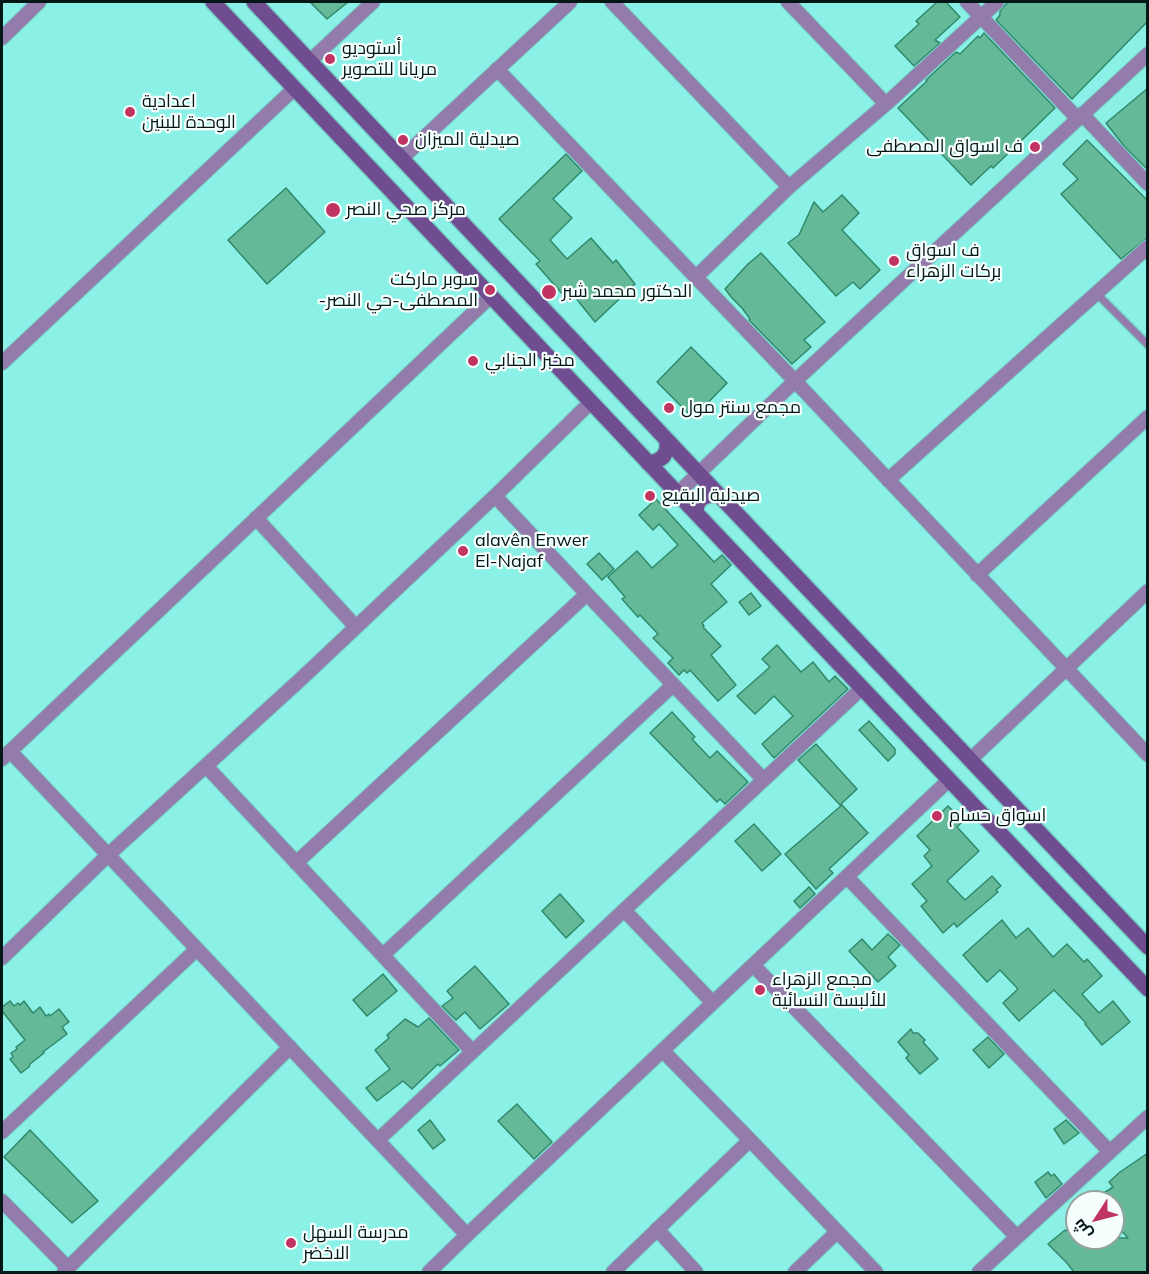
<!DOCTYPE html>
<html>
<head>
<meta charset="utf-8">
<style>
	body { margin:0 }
	#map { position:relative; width:1149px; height:1274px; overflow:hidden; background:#8bf1e6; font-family:Mulish,Cairo,sans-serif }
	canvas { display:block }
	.frame { position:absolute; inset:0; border:3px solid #031816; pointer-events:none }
	.north { position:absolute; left:1065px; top:1190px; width:60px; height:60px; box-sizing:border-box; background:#f6fffe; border:2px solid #95a3a1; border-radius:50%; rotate:234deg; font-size:16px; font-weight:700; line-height:24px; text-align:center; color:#031816 }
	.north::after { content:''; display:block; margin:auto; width:21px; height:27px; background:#c13360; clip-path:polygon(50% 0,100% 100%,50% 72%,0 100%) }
</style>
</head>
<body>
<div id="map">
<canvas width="1149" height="1274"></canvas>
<div class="frame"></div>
<div class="north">ش</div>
</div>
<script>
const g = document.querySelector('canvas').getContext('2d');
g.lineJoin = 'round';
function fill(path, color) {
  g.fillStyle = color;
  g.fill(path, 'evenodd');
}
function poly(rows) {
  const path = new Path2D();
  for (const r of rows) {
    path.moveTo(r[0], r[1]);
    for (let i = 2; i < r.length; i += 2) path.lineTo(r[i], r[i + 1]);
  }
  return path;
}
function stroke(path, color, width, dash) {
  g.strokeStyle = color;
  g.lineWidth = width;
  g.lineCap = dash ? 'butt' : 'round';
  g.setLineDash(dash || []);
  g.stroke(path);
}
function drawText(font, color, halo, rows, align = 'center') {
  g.font = font + ' Mulish,Cairo,sans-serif';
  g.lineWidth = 4.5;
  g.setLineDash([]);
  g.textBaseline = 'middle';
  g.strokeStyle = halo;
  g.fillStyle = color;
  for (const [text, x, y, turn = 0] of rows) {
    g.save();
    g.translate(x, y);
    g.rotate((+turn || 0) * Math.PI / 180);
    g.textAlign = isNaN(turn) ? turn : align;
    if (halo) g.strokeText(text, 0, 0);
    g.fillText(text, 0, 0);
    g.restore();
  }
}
const building = poly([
	[310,2,348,2,327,19,310,2],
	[937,2,946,2,960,17,935,40,940,43,914,66,895,46,919,24,916,21,937,2],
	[1008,2,1148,2,1148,21,1072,99,996,20,1000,15,1000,11,1008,2],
	[984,33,1055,108,993,168,991,166,971,185,898,108,927,81,926,80,956,52,960,54,978,36,980,38,984,33],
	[1148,88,1148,170,1124,146,1106,123,1148,88],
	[1087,140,1148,201,1148,237,1121,259,1061,194,1078,179,1063,164,1087,140],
	[566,154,582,171,553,199,572,218,550,240,567,259,591,238,613,263,616,260,635,284,595,322,571,292,565,297,536,264,540,261,499,219,566,154],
	[286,188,325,232,267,284,228,240,286,188],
	[842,195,859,213,842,230,880,270,860,289,853,282,836,296,788,243,799,235,814,202,823,212,842,195],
	[761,253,825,322,804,340,811,347,792,364,749,320,750,319,742,308,732,298,725,289,748,264,761,253],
	[691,347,727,383,693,418,657,382,691,347],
	[656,499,714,562,722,555,731,565,711,584,727,602,702,623,704,626,703,627,721,646,711,655,736,685,718,701,690,670,687,673,684,670,679,675,668,663,673,658,653,638,658,634,640,615,638,617,622,599,625,597,608,577,637,551,652,568,678,545,659,524,653,530,639,515,656,499],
	[599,553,614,569,602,580,587,564,599,553],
	[751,593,761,606,749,615,739,602,751,593],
	[777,645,801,672,813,662,829,682,835,676,848,689,774,758,762,744,793,716,774,696,755,714,737,696,770,667,762,659,777,645],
	[672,712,695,737,692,739,710,758,717,751,748,782,725,804,720,799,717,802,650,733,672,712],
	[869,721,895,749,895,754,888,761,859,730,869,721],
	[816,744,857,789,840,805,798,760,816,744],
	[842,805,868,833,829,869,833,873,816,889,785,854,842,805],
	[948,806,963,821,957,827,979,851,947,881,965,900,992,876,1001,886,996,890,998,892,957,927,954,923,943,933,921,906,927,901,912,884,932,866,924,856,930,850,917,836,948,806],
	[754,824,781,854,762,871,735,841,754,824],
	[809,887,815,894,800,908,794,901,809,887],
	[560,894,584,921,566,938,542,911,560,894],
	[1002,920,1016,938,1028,928,1053,957,1067,944,1084,962,1087,959,1102,976,1082,994,1099,1013,1113,1001,1130,1022,1102,1045,1085,1024,1086,1023,1054,990,1019,1021,1003,1003,1018,989,1000,970,987,982,963,955,1002,920],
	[888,934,900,945,888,957,896,966,878,982,849,951,862,939,872,950,888,934],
	[475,966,509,1004,480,1029,465,1012,456,1020,442,1006,453,998,447,991,475,966],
	[383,974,397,991,367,1016,353,1000,383,974],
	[10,1001,14,1006,18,1003,20,1005,24,1001,33,1013,40,1007,46,1016,49,1014,50,1016,59,1009,69,1022,62,1027,67,1034,43,1052,44,1053,30,1064,29,1067,21,1073,10,1059,13,1057,11,1053,17,1049,16,1047,25,1040,2,1011,2,1007,10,1001],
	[429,1018,459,1050,440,1066,438,1064,412,1089,403,1081,377,1101,366,1088,390,1069,375,1050,389,1038,387,1035,405,1019,418,1027,429,1018],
	[911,1029,913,1033,918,1033,925,1040,923,1042,938,1059,920,1074,906,1058,909,1055,898,1042,911,1029],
	[988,1037,1004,1054,989,1068,973,1050,988,1037],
	[517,1104,552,1142,534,1159,498,1121,517,1104],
	[430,1120,445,1140,433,1149,418,1130,430,1120],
	[1066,1120,1079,1133,1064,1144,1054,1129,1066,1120],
	[30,1130,98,1201,72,1223,4,1157,30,1130],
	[1148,1153,1148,1272,1074,1272,1066,1262,1048,1244,1065,1230,1066,1231,1077,1220,1077,1238,1128,1238,1113,1221,1113,1202,1090,1202,1113,1187,1109,1182,1120,1172,1148,1153],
	[1048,1172,1051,1176,1054,1174,1062,1184,1046,1198,1035,1182,1048,1172]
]);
fill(building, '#64b998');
stroke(building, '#31896b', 1.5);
const lane = poly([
	[1096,293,1148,345]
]);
const street = poly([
	[612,2,789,187],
	[788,2,886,104],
	[967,2,1078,119],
	[2,38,39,2],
	[310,61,373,2],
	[497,69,795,381,1148,755],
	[1082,114,1148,184],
	[402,158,570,2],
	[696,277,789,187,886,104,997,2],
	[2,363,295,88],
	[888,480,1148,247],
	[677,494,795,381,1148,54],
	[495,496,587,594,763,779],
	[256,518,356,627],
	[977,575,1148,417],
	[10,751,467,1235],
	[2,759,491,296],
	[970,760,1148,591],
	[206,766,472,1051],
	[296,863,587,594],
	[847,877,1110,1152],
	[624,910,713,1003],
	[383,955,673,685],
	[2,958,108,855,301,679,495,496,591,402],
	[753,965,1017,1237],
	[663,1051,750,1140,876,1272],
	[2,1132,197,949],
	[378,1140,862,688],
	[2,1201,68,1268],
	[657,1229,696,1272],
	[64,1272,290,1047],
	[429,1272,467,1235,949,780],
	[613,1272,750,1140],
	[795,1272,837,1232],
	[979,1272,1148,1117]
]);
const secondary = poly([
	[213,2,696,513,1148,989],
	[254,2,699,474,1148,947],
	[648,463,657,461,663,457,667,450,667,440],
	[696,513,697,504,702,498,709,495,719,495]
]);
stroke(lane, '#75cec5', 10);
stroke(street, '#75cec5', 16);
stroke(secondary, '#75cec5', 18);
stroke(lane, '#937bab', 7);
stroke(street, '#937bab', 14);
stroke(secondary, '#704c91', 15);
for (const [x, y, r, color] of [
	[330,59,6,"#c13360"],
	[130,112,6,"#c13360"],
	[403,140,6,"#c13360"],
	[1035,147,6,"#c13360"],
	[333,210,8,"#c13360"],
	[894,261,6,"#c13360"],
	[490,290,6,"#c13360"],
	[549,292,8,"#c13360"],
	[473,361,6,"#c13360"],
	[669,408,6,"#c13360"],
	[650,496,6,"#c13360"],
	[463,551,6,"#c13360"],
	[937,816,6,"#c13360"],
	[760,990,6,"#c13360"],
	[291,1243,6,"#c13360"]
]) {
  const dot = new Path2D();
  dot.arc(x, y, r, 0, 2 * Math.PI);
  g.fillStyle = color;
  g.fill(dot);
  stroke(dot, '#f6fffe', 2);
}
drawText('18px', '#031816', '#f6fffe', [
	["أستوديو",342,49],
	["مريانا للتصوير",342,70],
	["اعدادية",142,102],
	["الوحدة للبنين",142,123],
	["صيدلية الميزان",415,140],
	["ف اسواق المصطفى",1023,147,"right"],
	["مركز صحي النصر",346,210],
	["ف اسواق",906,251],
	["بركات الزهراء",906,272],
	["سوبر ماركت",478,280,"right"],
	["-المصطفى-حي النصر",478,301,"right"],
	["الدكتور محمد شبر",562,292],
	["مخبز الجنابي",485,361],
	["مجمع سنتر مول",681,408],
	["صيدلية البقيع",662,496],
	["alavên Enwer",475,541],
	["El-Najaf",475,562],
	["اسواق حسام",949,816],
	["مجمع الزهراء",772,980],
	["للألبسة النسائية",772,1001],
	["مدرسة السهل",303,1233],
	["الاخضر",303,1254]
], 'left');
</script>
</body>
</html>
